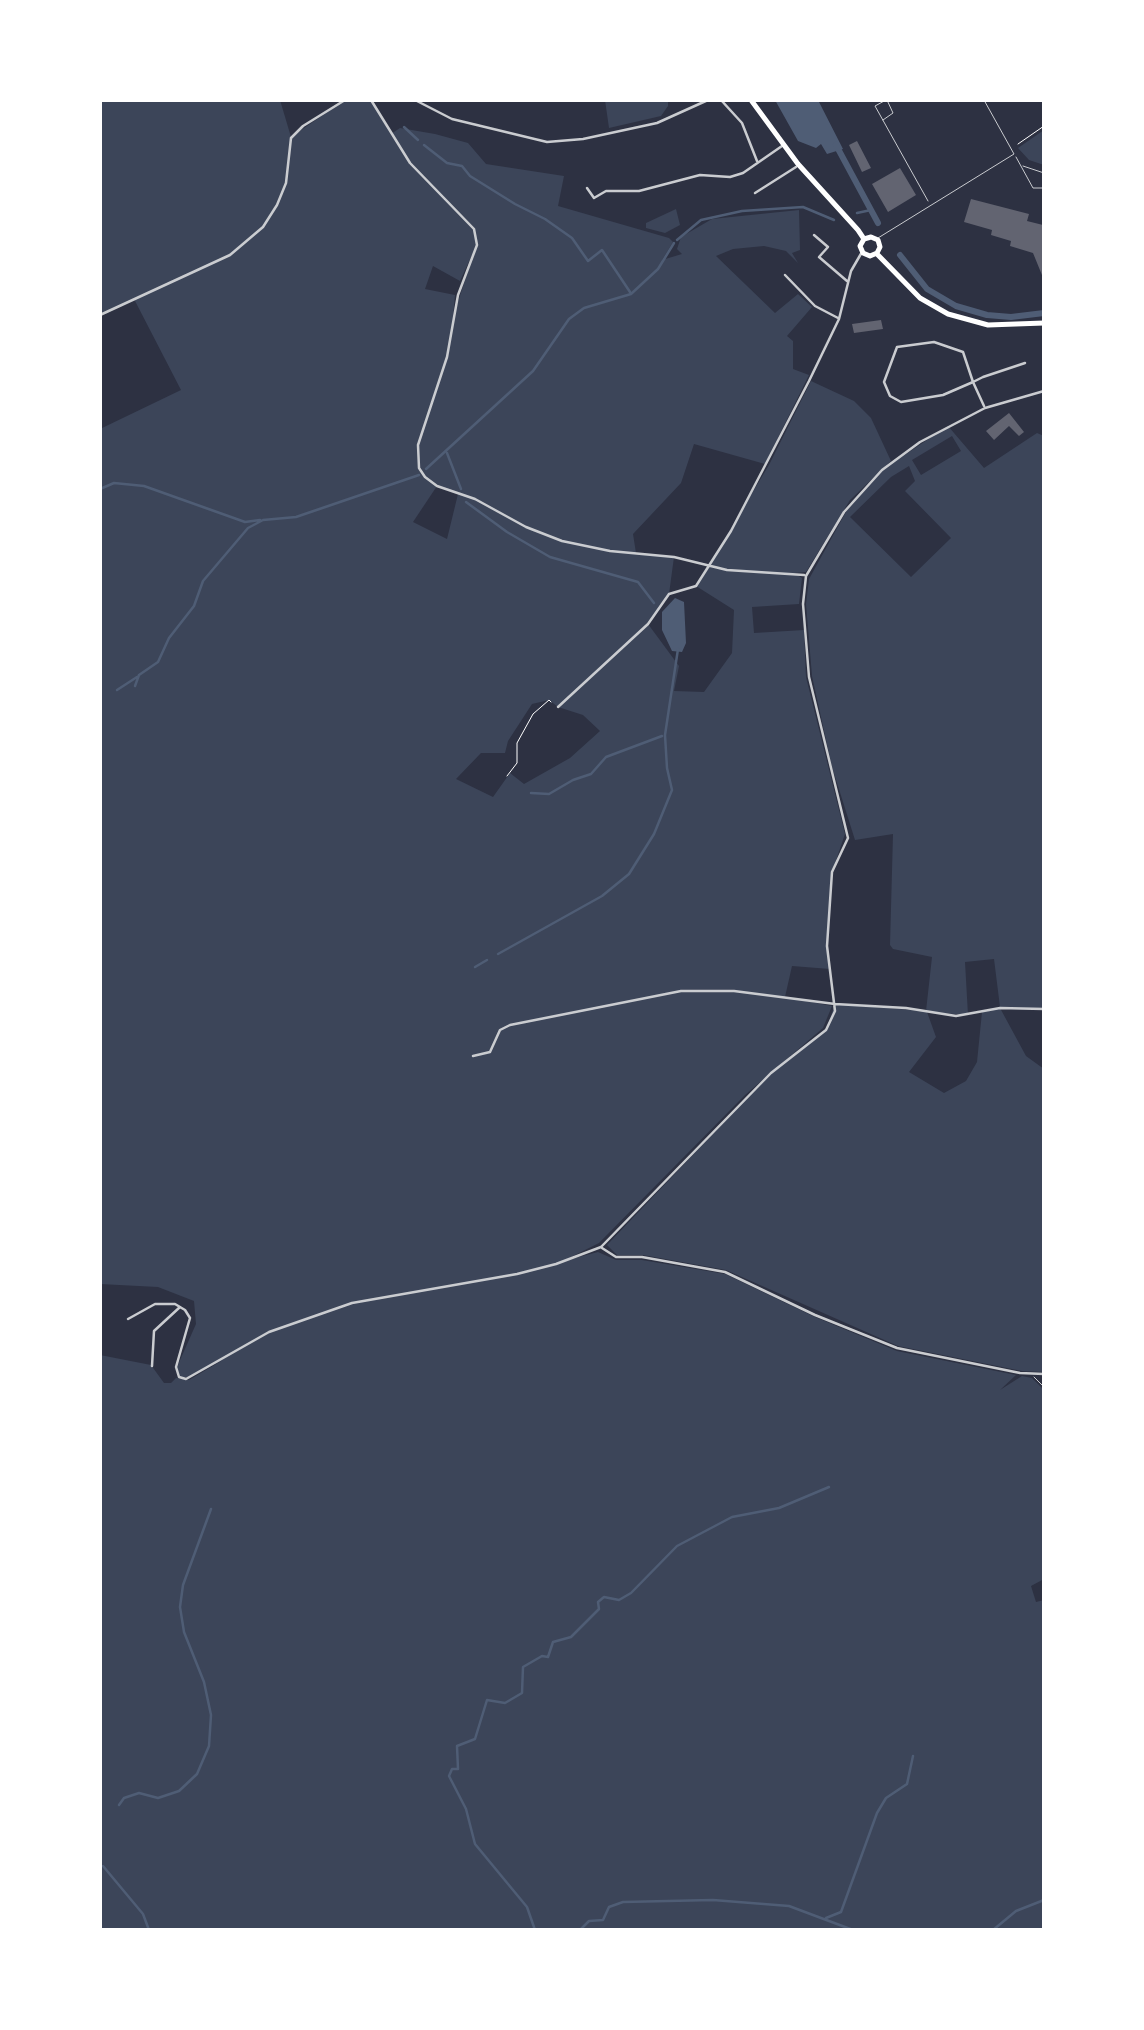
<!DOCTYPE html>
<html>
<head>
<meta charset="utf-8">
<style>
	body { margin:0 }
	#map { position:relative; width:1144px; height:2030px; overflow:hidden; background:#2d3142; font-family:"Noto Serif",serif }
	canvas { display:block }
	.frame { position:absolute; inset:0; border:102px solid #fff; pointer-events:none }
</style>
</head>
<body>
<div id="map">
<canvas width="1144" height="2030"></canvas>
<div class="frame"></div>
</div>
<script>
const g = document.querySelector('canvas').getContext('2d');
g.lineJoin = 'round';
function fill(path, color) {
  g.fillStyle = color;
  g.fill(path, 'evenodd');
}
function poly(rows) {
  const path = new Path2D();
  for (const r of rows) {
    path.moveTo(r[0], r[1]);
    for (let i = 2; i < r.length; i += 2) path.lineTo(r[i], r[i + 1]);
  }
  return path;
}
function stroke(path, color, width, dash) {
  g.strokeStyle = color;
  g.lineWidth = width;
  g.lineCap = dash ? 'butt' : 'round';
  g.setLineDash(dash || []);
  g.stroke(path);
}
fill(poly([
	[100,100,280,100,291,137,345,100,371,100,391,134,400,128,435,134,468,143,486,164,564,176,558,206,669,238,673,242,662,260,682,254,677,249,681,237,712,219,799,210,800,250,792,253,798,263,786,251,764,246,733,249,716,256,775,313,798,294,812,307,787,336,793,341,793,369,809,375,765,464,694,444,681,483,633,534,636,553,674,557,669,594,648,624,679,666,674,691,704,692,732,653,734,610,696,586,769,465,811,381,854,401,871,418,891,461,850,500,806,572,794,573,802,578,799,604,752,607,754,633,804,630,806,677,845,834,832,872,827,945,830,969,792,966,785,997,832,1006,823,1028,745,1095,599,1243,563,1261,598,1252,616,1260,642,1260,725,1274,815,1317,897,1351,1016,1375,1000,1390,1022,1376,1032,1378,1044,1390,1044,1579,1031,1586,1036,1602,1044,1600,1044,1930,100,1930,100,1355,151,1365,164,1383,171,1383,176,1378,189,1380,223,1360,189,1377,179,1377,177,1367,196,1324,194,1301,158,1287,100,1284,100,429,181,390,134,299,100,315],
	[472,255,473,256,453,317,455,295,425,289,433,266,460,281],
	[437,486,458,494,447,539,413,522],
	[549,700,558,707,583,715,600,731,570,758,524,784,510,773,493,797,456,779,481,753,505,753,508,741,532,704],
	[605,100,668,100,668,106,661,116,609,128],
	[1044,130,1044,165,1029,160,1018,148],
	[676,209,680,225,665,233,646,228,646,223],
	[948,426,984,468,1037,433,1044,436,1044,1009,1000,1008,1026,1056,1044,1069,1044,1372,1022,1371,898,1346,726,1270,643,1255,617,1255,607,1245,771,1073,826,1030,835,1004,926,1011,932,957,893,949,890,945,893,834,855,840,832,767,812,676,806,604,809,579,852,501,882,470],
	[952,436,961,451,921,475,912,460],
	[909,466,915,481,905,491,951,538,911,577,850,517,891,477],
	[994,959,1000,1007,982,1012,977,1062,966,1081,944,1093,909,1072,936,1037,927,1012,968,1015,965,962]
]), '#3c4559');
fill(poly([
	[775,100,818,100,843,149,827,154,821,144,816,148,798,141],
	[675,598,684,602,686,643,682,652,672,651,662,630,662,612]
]), '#4f5d75');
stroke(poly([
	[404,127,418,140],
	[424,145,447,163,462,166,470,176,515,204,545,219,572,238,588,261,602,250,630,292],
	[857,213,871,210],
	[677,240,701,220,742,211,803,207,834,220],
	[447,453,461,489],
	[426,469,533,371,569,319,584,308,631,294,658,269,674,243],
	[100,489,114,483,144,486,245,522,260,520],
	[466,502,507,532,550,557,638,582,654,603],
	[135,686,139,675,158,662,169,638,194,606,203,581,248,528,263,520,296,517,419,475],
	[117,690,137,677],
	[531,793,549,794,573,780,591,774,606,757,662,736],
	[498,954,602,896,629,874,654,834,672,790,667,768,665,735,678,649],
	[475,967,487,960],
	[119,1805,124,1798,139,1793,158,1798,179,1791,197,1774,209,1746,211,1715,204,1682,184,1632,180,1607,183,1585,211,1509],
	[103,1866,143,1914,149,1930],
	[826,1918,841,1912,877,1813,886,1798,907,1784,913,1756],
	[535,1930,527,1907,475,1844,466,1809,449,1776,452,1769,458,1769,457,1746,475,1739,487,1700,505,1703,522,1693,523,1667,542,1656,548,1657,553,1642,571,1637,599,1609,598,1602,604,1597,619,1600,631,1593,677,1546,732,1517,779,1508,829,1487],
	[580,1930,589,1921,603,1920,609,1907,623,1902,713,1900,789,1906,853,1930],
	[993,1930,1016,1911,1044,1900]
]), '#4f5d75', 2.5);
stroke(poly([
	[836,145,878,223],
	[900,255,927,289,956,306,987,315,1011,317,1044,313]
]), '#4f5d75', 6);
fill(poly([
	[857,141,871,168,862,172,849,145],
	[900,168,916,195,888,212,872,184],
	[971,199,1029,214,1027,221,1043,225,1044,280,1033,253,1010,246,1011,241,991,235,992,230,964,222],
	[881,320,883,329,854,333,852,324],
	[1009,413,1024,432,1019,436,1009,426,994,440,986,431]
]), '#626471');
stroke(poly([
	[1018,144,1044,126],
	[507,776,517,763,517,743,533,714,549,700,551,702]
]), '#fff', 1);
stroke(poly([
	[886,100,875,106,928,201],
	[883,120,893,113,887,100],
	[1016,157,1033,188,1044,188],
	[1023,166,1044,173],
	[878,238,1014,154,984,100],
	[1034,1377,1044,1387]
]), '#caccd0', 1);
stroke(poly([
	[371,100,410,163,474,229,477,245,458,295,447,357,418,445,419,468,425,477,437,486,475,499,526,527,562,541,610,551,674,557,727,570,804,575],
	[415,100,452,119,547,142,583,139,657,123,708,100],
	[721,100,742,123,757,161],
	[587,188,594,198,606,191,639,191,700,175,730,177,743,173,782,146],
	[755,193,796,167],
	[814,235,828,247,819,257,847,281],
	[785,275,815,306,838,318],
	[100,315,230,255,263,227,277,205,286,183,291,138,303,126,345,100],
	[984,406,973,382,963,352,934,342,897,347,884,382,890,396,901,402,943,395,973,382,983,377,1025,363],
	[558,707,648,624,669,594,696,586,731,531,809,381,839,319,851,271,862,252],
	[473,1056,490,1052,500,1030,510,1025,681,991,734,991,835,1004,906,1008,956,1016,1000,1008,1044,1009],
	[602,1248,616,1257,642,1257,725,1272,815,1315,897,1348,1020,1373,1044,1374],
	[128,1319,155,1304,175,1304,185,1310,190,1318,176,1367,179,1377,186,1379,269,1332,352,1303,517,1274,556,1264,601,1247,771,1073,826,1030,835,1011,827,946,832,872,848,838,809,677,803,604,806,576,844,512,882,470,920,442,985,408,1044,391],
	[152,1366,154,1331,180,1307]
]), '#caccd0', 2.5);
stroke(poly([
	[751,100,798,164,858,230,864,239,860,246,863,253,870,256,877,253],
	[864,239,871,237,878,240,880,247,877,253],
	[877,254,920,298,948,314,988,325,1044,323]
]), '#fff', 5);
</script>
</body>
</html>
